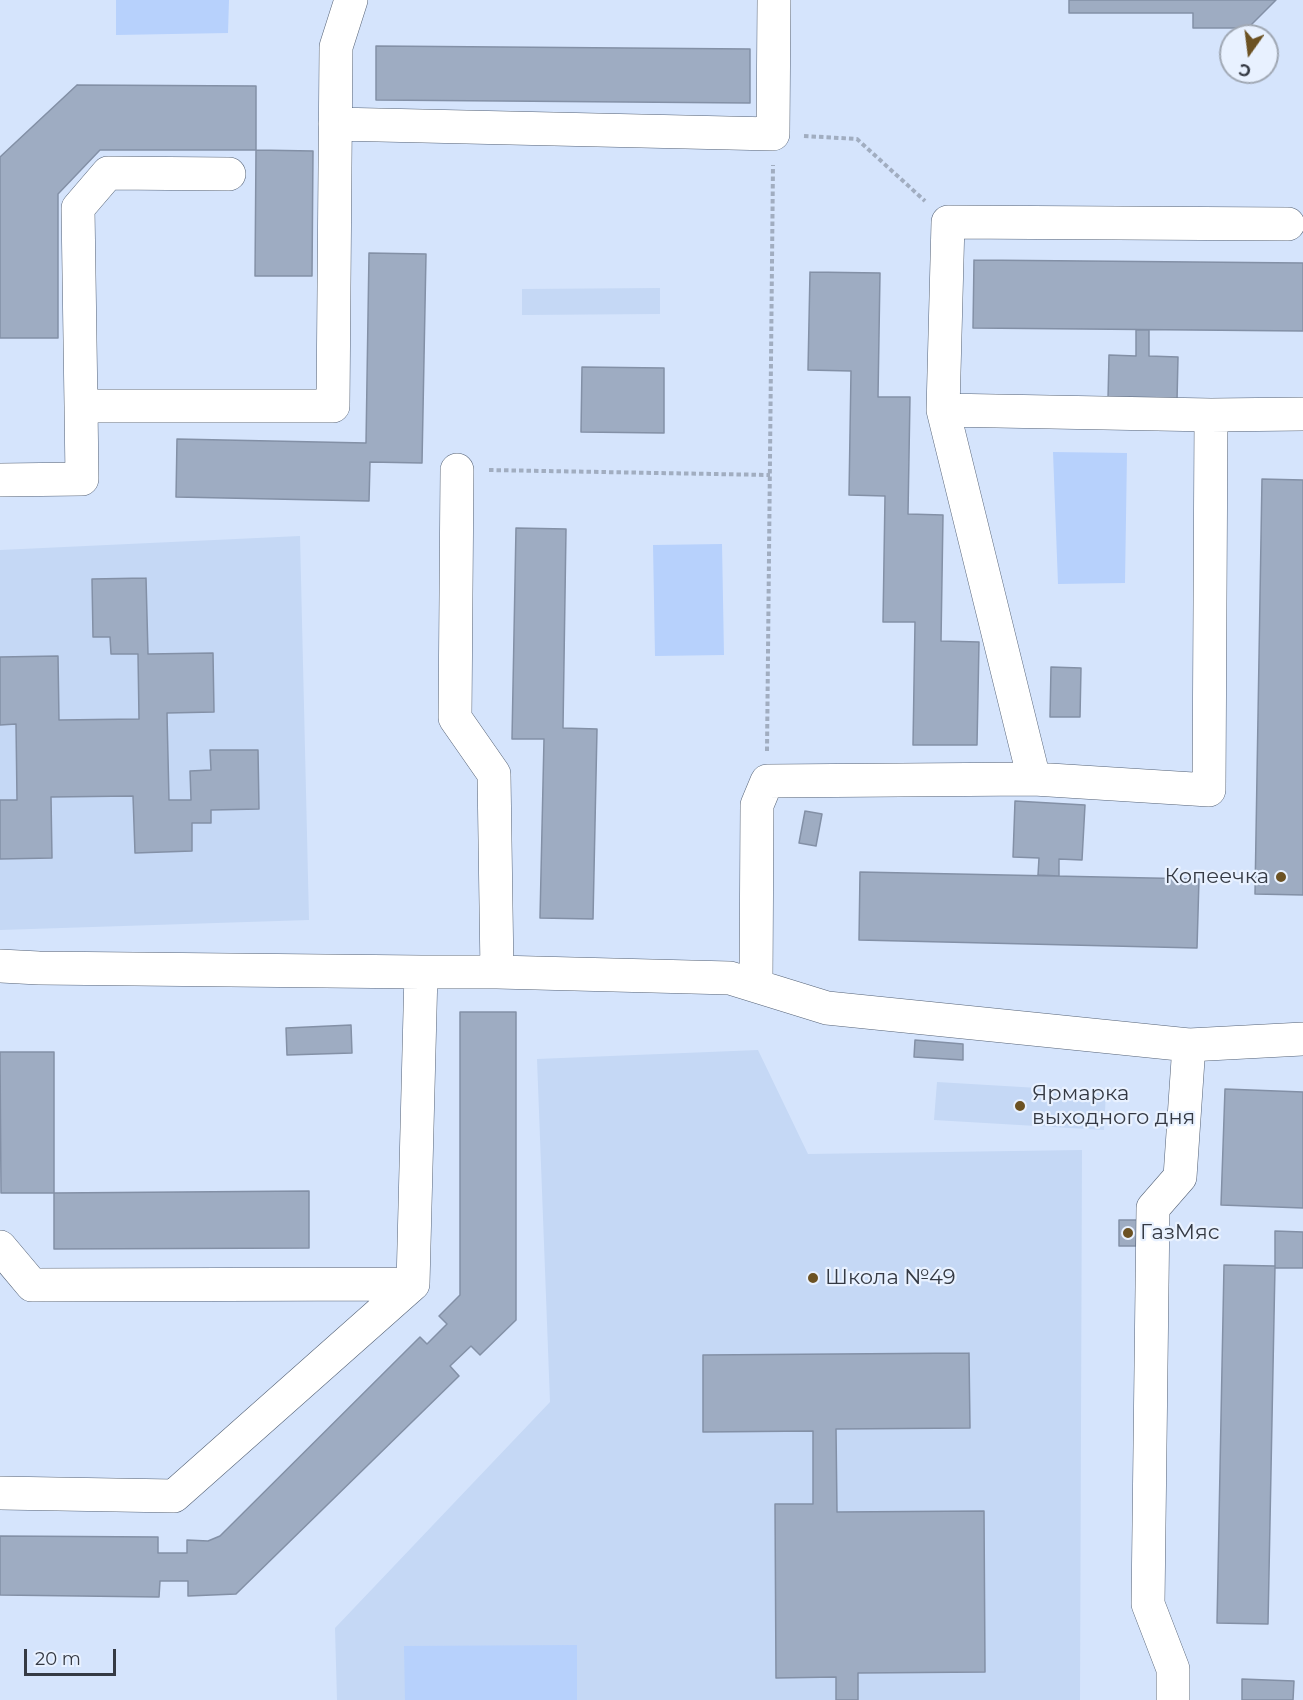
<!DOCTYPE html>
<html>
<head>
<meta charset="utf-8">
<style>
	body { margin:0 }
	#map { position:relative; width:1303px; height:1700px; overflow:hidden; background:#d5e4fc; font-family:Montserrat,sans-serif }
	canvas { display:block }
	.north { position:absolute; left:1219px; top:24px; width:60px; height:60px; box-sizing:border-box; background:#e8f1ff; border:2px solid #a0a8b4; border-radius:50%; rotate:194deg; font-size:16px; font-weight:700; line-height:24px; text-align:center; color:#353a44 }
	.north::after { content:''; display:block; margin:auto; width:21px; height:27px; background:#6c5223; clip-path:polygon(50% 0,100% 100%,50% 72%,0 100%) }
	.scale { position:absolute; left:24px; top:1649px; width:92px; height:27px; box-sizing:border-box; border:3px solid #353a44; border-top:0; padding-left:8px; font-size:18px; line-height:21px; white-space:nowrap; color:#353a44; -webkit-text-stroke:4px #e8f1ff; paint-order:stroke }
</style>
</head>
<body>
<div id="map">
<canvas width="1303" height="1700"></canvas>
<div class="north">С</div>
<div class="scale">20 m</div>
</div>
<script>
const g = document.querySelector('canvas').getContext('2d');
g.lineJoin = 'round';
function fill(path, color) {
  g.fillStyle = color;
  g.fill(path, 'evenodd');
}
function poly(rows) {
  const path = new Path2D();
  for (const r of rows) {
    path.moveTo(r[0], r[1]);
    for (let i = 2; i < r.length; i += 2) path.lineTo(r[i], r[i + 1]);
  }
  return path;
}
function stroke(path, color, width, dash) {
  g.strokeStyle = color;
  g.lineWidth = width;
  g.lineCap = dash ? 'butt' : 'round';
  g.setLineDash(dash || []);
  g.stroke(path);
}
function drawText(font, color, halo, rows, align = 'center') {
  g.font = font + ' Montserrat,sans-serif';
  g.lineWidth = 4.5;
  g.setLineDash([]);
  g.textBaseline = 'middle';
  g.strokeStyle = halo;
  g.fillStyle = color;
  for (const [text, x, y, turn = 0] of rows) {
    g.save();
    g.translate(x, y);
    g.rotate((+turn || 0) * Math.PI / 180);
    g.textAlign = isNaN(turn) ? turn : align;
    if (halo) g.strokeText(text, 0, 0);
    g.fillText(text, 0, 0);
    g.restore();
  }
}
fill(poly([
	[660,288,660,314,522,315,522,289],
	[300,536,309,920,0,930,0,550],
	[758,1050,808,1154,1082,1150,1080,1700,337,1700,335,1628,550,1402,537,1059],
	[937,1082,1106,1092,1104,1130,934,1120]
]), '#c5d8f5');
fill(poly([
	[116,0,229,0,228,33,116,35],
	[1053,452,1127,453,1125,583,1058,584],
	[722,544,724,655,655,656,653,545],
	[577,1645,577,1700,405,1700,404,1646]
]), '#b7d1fc');
const building = poly([
	[1069,0,1276,0,1248,28,1193,28,1193,13,1069,13,1069,0],
	[376,46,750,49,750,103,376,100,376,46],
	[77,85,256,86,256,150,100,150,58,194,58,338,0,338,0,157,77,85],
	[256,150,313,151,312,276,255,276,256,150],
	[369,253,426,254,422,463,370,462,369,501,176,497,177,439,366,443,369,253],
	[974,260,1303,263,1303,331,973,328,974,260],
	[810,272,880,273,878,397,910,397,908,514,943,515,941,641,979,642,977,745,913,745,915,622,883,622,885,496,849,495,851,371,808,370,810,272],
	[1136,330,1149,330,1149,356,1178,357,1177,401,1108,399,1109,355,1136,356,1136,330],
	[582,367,664,368,664,433,581,432,582,367],
	[1262,479,1303,480,1303,895,1255,894,1262,479],
	[516,528,566,529,563,728,597,729,593,919,540,918,544,739,512,739,516,528],
	[146,578,148,654,213,653,214,712,167,713,169,800,191,800,190,771,211,770,210,750,258,750,259,809,211,810,211,823,192,823,192,851,135,853,133,796,51,797,52,858,0,859,0,800,17,800,16,724,0,725,0,657,58,656,59,720,139,719,138,654,111,654,110,637,93,637,92,579,146,578],
	[1051,667,1081,668,1080,717,1050,717,1051,667],
	[1015,801,1085,805,1082,860,1059,859,1059,876,1038,875,1039,858,1013,857,1015,801],
	[805,811,822,814,816,846,799,843,805,811],
	[860,872,1199,879,1197,948,859,940,860,872],
	[460,1012,516,1012,516,1320,480,1355,471,1346,450,1366,459,1376,236,1594,188,1596,188,1581,160,1581,159,1597,0,1595,0,1536,158,1537,158,1553,187,1553,187,1540,208,1541,220,1536,420,1337,427,1344,447,1324,439,1316,460,1295,460,1012],
	[351,1025,352,1053,287,1055,286,1028,351,1025],
	[915,1040,963,1044,963,1060,914,1057,915,1040],
	[0,1052,54,1052,54,1193,1,1193,0,1052],
	[1225,1089,1303,1092,1303,1208,1221,1205,1225,1089],
	[309,1191,309,1248,54,1249,54,1193,309,1191],
	[1119,1220,1137,1220,1136,1246,1119,1246,1119,1220],
	[1275,1231,1303,1232,1303,1268,1275,1268,1275,1231],
	[1224,1265,1275,1266,1268,1624,1217,1623,1224,1265],
	[969,1353,970,1428,836,1429,837,1512,984,1511,985,1672,858,1673,858,1700,836,1700,836,1677,776,1678,775,1504,813,1504,813,1431,703,1432,703,1355,969,1353],
	[1242,1679,1294,1681,1293,1700,1242,1700,1242,1679]
]);
fill(building, '#9eacc2');
stroke(building, '#8390a6', 1.5);
const minor = poly([
	[335,124,773,134,774,0],
	[81,406,78,208,108,173,229,174],
	[943,410,948,222,1288,224],
	[1211,415,1209,790,1034,779,943,410,1211,415,1303,414],
	[457,470,455,718,494,774,497,972],
	[0,480,82,479,81,406,333,406,336,47,351,0],
	[0,966,39,968,421,972],
	[756,986,757,805,767,781,1034,779],
	[0,1247,32,1285,413,1284],
	[0,1493,174,1496,413,1284,421,972,497,972,730,978,827,1008,1189,1045,1303,1039],
	[1173,1700,1173,1669,1148,1604,1153,1208,1180,1177,1189,1045]
]);
stroke(minor, '#556276', 34);
stroke(poly([
	[804,136,857,139,925,201],
	[489,470,770,475],
	[767,751,773,165]
]), '#a1adc0', 4, [4.5, 3]);
stroke(minor, '#fff', 33);
for (const [x, y, r, color] of [
	[1281,877,6,"#6c5223"],
	[1020,1106,6,"#6c5223"],
	[1128,1233,6,"#6c5223"],
	[813,1278,6,"#6c5223"]
]) {
  const dot = new Path2D();
  dot.arc(x, y, r, 0, 2 * Math.PI);
  g.fillStyle = color;
  g.fill(dot);
  stroke(dot, '#e8f1ff', 2);
}
drawText('21px', '#353a44', '#e8f1ff', [
	["Копеечка",1269,877,"right"],
	["Ярмарка",1032,1094],
	["выходного дня",1032,1118],
	["ГазМяс",1140,1233],
	["Школа №49",825,1278]
], 'left');
</script>
</body>
</html>
